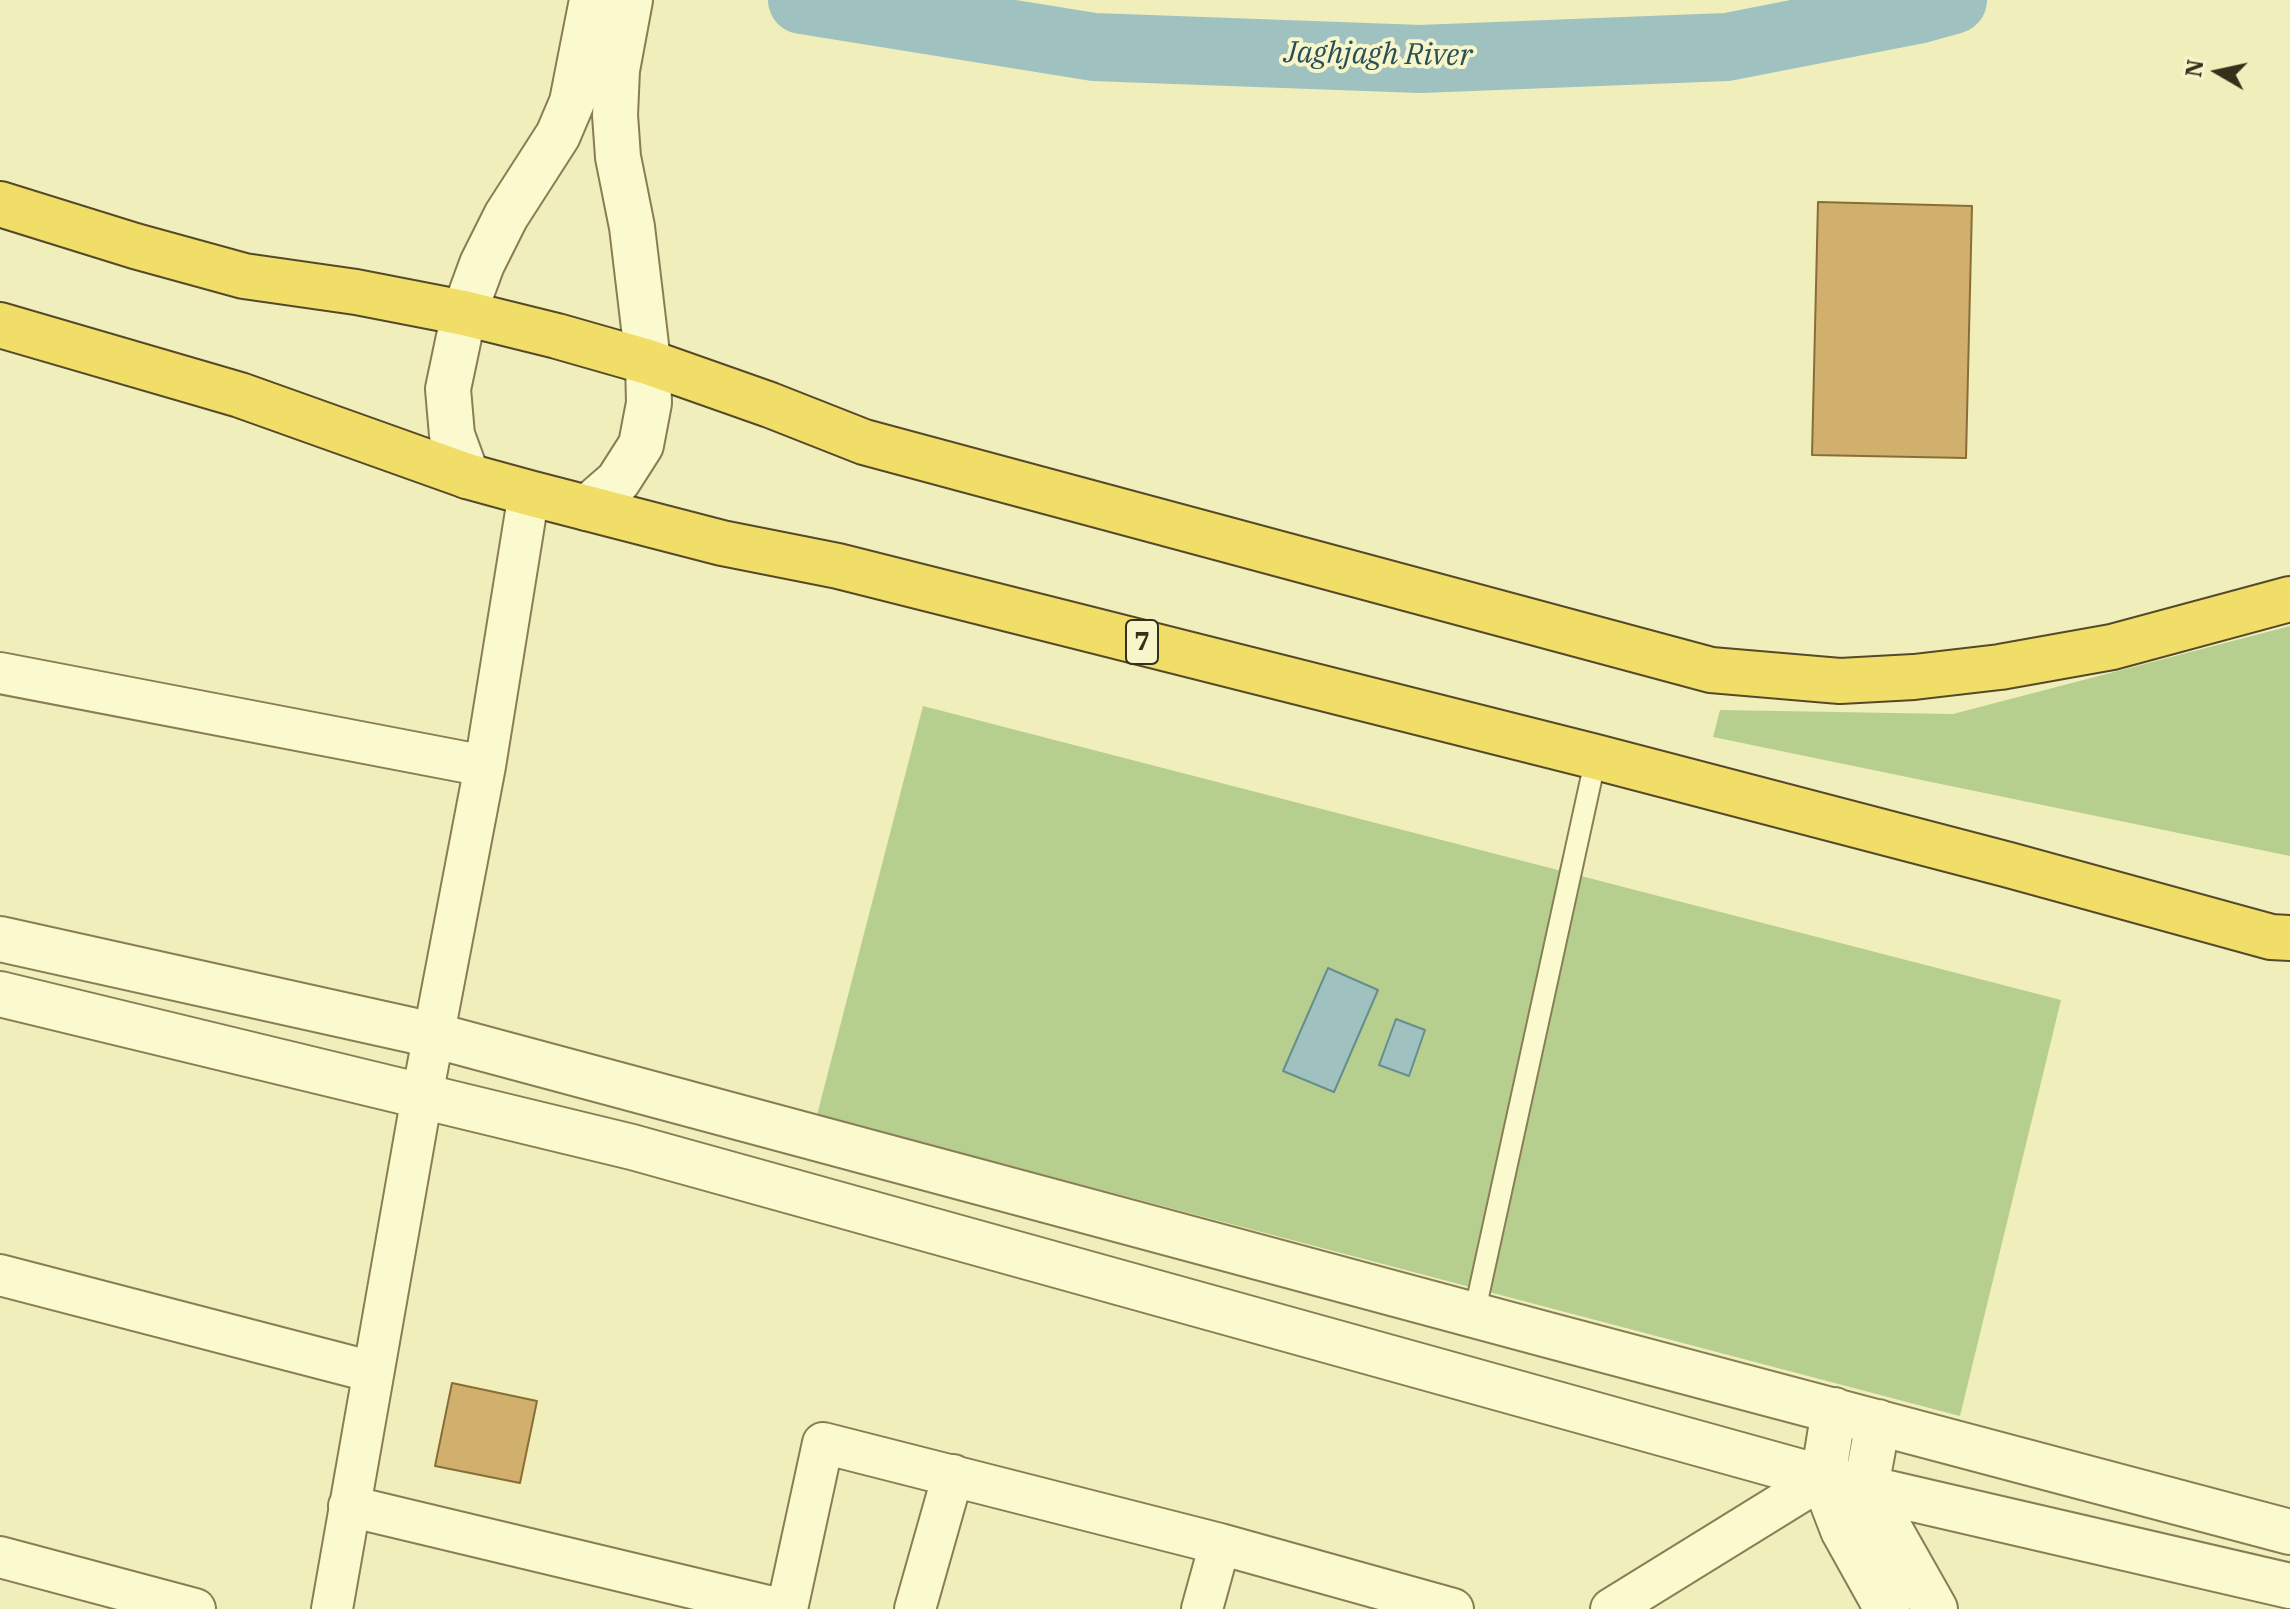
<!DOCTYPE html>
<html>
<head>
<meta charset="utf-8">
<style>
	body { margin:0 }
	#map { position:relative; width:2290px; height:1609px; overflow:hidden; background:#f0eebb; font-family:"IBM Plex Serif",serif }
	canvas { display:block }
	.north { position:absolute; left:2178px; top:32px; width:80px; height:80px; -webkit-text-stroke:6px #f7f6cb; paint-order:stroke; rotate:279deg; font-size:22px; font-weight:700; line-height:32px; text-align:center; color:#362f1a }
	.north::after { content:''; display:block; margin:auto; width:28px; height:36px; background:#362f1a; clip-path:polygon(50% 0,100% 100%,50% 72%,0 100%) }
</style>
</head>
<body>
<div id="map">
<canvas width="2290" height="1609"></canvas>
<div class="north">N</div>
</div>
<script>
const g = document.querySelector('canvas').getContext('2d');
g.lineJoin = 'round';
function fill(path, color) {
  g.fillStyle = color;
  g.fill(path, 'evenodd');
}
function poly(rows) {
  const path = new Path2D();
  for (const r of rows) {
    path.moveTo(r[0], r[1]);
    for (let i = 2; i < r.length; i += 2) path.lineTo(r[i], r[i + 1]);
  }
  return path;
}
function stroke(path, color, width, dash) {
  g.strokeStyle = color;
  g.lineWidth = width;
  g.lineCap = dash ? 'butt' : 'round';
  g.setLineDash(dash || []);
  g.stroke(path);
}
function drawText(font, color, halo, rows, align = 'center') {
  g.font = font + ' "IBM Plex Serif",serif';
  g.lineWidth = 8;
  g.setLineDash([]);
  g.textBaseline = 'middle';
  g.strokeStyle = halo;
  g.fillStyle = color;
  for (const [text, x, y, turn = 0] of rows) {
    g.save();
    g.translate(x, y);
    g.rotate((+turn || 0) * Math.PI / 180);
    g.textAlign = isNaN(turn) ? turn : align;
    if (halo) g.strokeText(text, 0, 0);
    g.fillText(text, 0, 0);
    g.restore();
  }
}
fill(poly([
	[2290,626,2290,856,1713,737,1720,710,1953,714],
	[923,706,2061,1000,1960,1416,817,1115]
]), '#b7cf8e');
const water = poly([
	[1328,968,1378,990,1334,1092,1283,1071,1328,968],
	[1396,1019,1425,1030,1409,1076,1379,1065,1396,1019]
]);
fill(water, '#9fc1bf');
stroke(water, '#678e8e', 2);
stroke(poly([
	[802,0,1094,47,1420,59,1727,47,1917,10,1953,0]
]), '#9fc1bf', 68);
const building = poly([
	[1818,202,1972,206,1966,458,1812,455,1818,202],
	[452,1383,537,1401,520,1483,435,1466,452,1383]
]);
fill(building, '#d1b06e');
stroke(building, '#896d38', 2);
const service = poly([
	[1474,1315,1596,757]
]);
const minor = poly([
	[0,673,485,766],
	[0,1275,373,1372],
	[349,1506,780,1609],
	[0,1557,195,1609],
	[332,1609,422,1096,485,766,529,493],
	[787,1609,823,1443,1220,1544,1453,1609],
	[915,1609,953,1475],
	[1202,1609,1220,1544],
	[1611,1609,1823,1478]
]);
const tertiary = poly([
	[467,476,452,435,448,389,464,313,482,264,506,216,558,135,572,102,592,0],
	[587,508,618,481,641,445,649,403,648,362,640,294,632,227,618,157,615,115,617,70,630,0],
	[0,939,433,1035,1548,1335,2290,1532],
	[0,994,632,1147,1823,1478,2290,1586],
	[1834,1410,1823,1478,1843,1530,1887,1609],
	[1878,1422,1866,1487,1935,1609]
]);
const trunk = poly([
	[0,204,135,246,244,276,356,292,464,313,557,336,648,362,770,405,864,442,1711,670,1840,681,1914,677,2000,667,2112,647,2290,599],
	[0,325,240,395,467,476,529,493,722,543,838,566,1596,757,2009,865,2271,937,2290,938]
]);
stroke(service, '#887d54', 24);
stroke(minor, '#887d54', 44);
stroke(tertiary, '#887d54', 48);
stroke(trunk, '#554929', 48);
stroke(service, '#fbf9ce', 20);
stroke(minor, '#fbf9ce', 40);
stroke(tertiary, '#fbf9ce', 44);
stroke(trunk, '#f0de68', 44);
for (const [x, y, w] of [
	[1142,642,32]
]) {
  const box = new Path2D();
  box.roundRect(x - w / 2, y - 22, w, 44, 6);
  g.fillStyle = '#f7f6cb';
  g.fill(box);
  stroke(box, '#362f1a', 2);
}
drawText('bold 26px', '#362f1a', null, [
	["7",1142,642]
]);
drawText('italic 30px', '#284e57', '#f7f6cb', [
	["Jaghjagh River",1378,55,1]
]);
</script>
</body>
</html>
